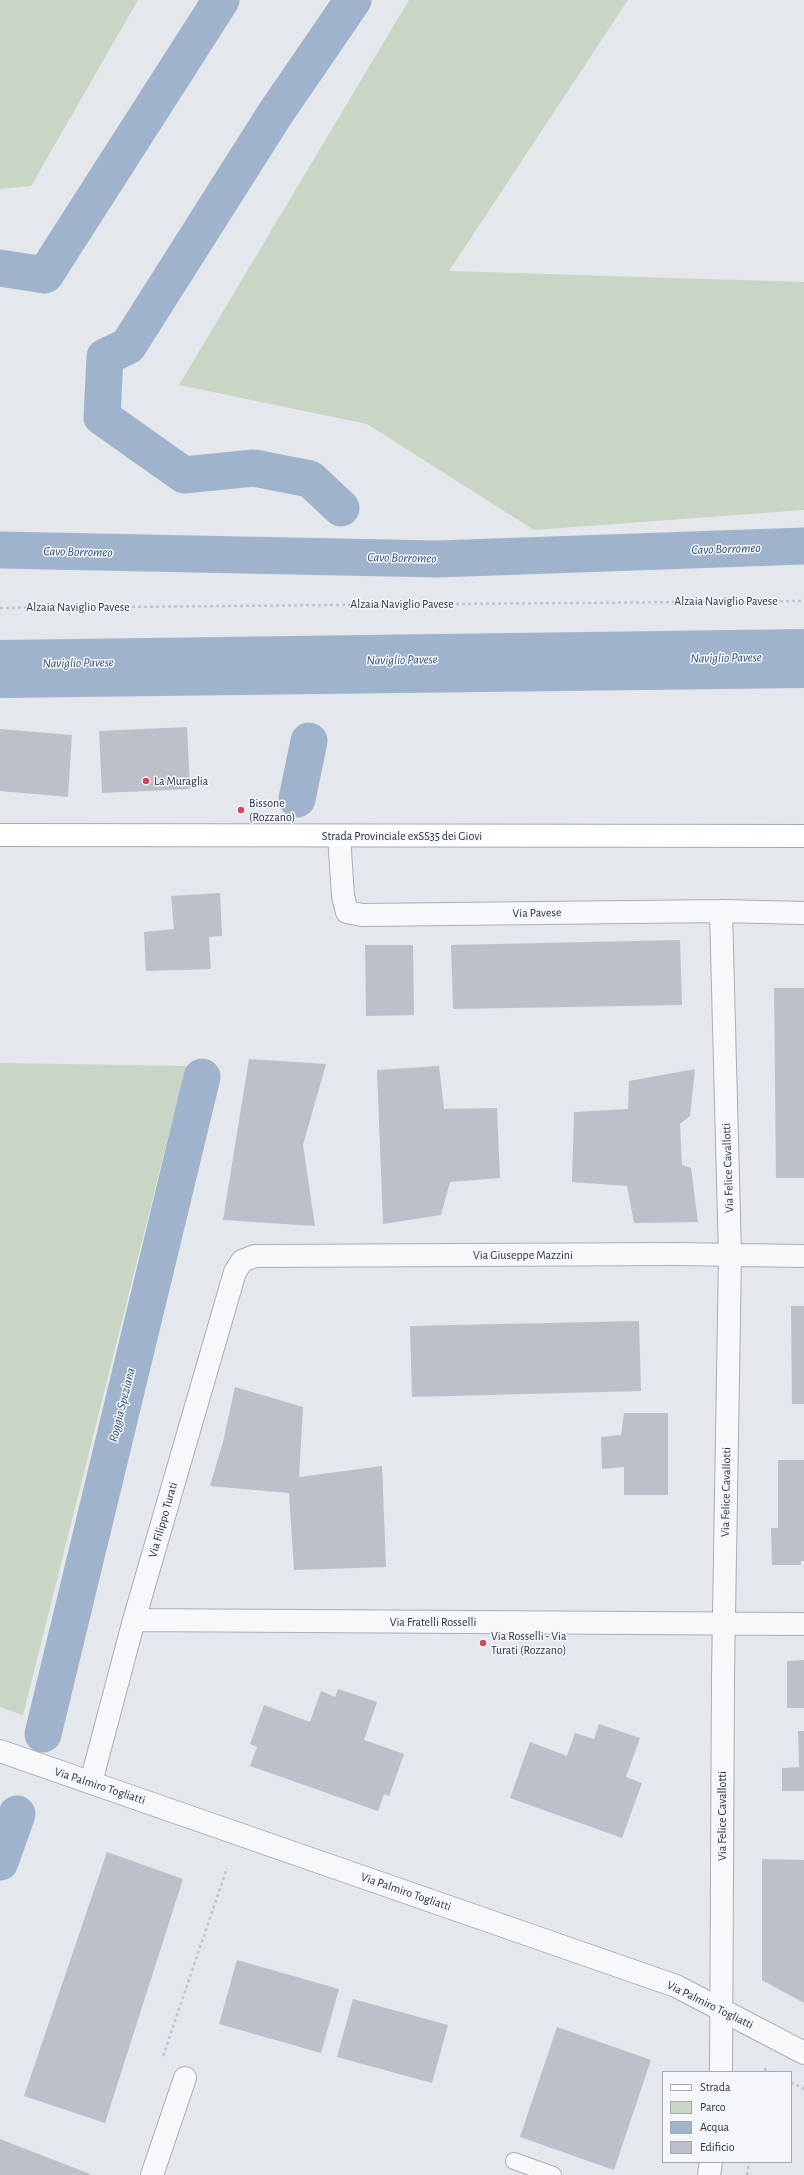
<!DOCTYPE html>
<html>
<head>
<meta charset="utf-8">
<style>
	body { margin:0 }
	#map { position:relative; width:804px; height:2175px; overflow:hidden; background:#e4e7ec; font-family:"Alegreya Sans",sans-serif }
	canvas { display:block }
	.legend { position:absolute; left:662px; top:2071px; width:130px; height:92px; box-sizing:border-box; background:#f4f6f9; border:1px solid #a4a8b1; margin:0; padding:5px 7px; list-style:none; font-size:12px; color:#2b3445 }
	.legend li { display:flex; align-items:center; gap:8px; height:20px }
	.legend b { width:20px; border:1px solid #a4a8b1 }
</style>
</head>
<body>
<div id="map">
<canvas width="804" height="2175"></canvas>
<ul class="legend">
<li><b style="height:5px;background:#fff"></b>Strada</li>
<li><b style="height:11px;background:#c9d6c5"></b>Parco</li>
<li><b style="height:11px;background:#9fb4cc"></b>Acqua</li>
<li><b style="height:11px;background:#bbc0ca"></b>Edificio</li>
</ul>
</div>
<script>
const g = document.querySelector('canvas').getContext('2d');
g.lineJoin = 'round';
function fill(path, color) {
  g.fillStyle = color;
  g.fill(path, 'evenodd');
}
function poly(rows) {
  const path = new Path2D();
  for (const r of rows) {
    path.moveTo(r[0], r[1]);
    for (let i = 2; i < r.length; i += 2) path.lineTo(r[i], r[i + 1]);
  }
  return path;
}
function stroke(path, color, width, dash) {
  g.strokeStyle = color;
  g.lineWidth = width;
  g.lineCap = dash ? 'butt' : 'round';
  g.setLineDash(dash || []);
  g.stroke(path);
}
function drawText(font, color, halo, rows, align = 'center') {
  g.font = font + ' "Alegreya Sans",sans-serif';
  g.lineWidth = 3;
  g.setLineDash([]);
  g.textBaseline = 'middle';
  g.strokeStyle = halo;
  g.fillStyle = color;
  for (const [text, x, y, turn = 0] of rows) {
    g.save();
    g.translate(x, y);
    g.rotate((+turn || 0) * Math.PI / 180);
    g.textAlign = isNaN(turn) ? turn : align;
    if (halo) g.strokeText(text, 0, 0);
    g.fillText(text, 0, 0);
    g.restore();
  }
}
fill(poly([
	[0,0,138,0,31,186,0,189],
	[409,0,628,0,449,271,804,282,804,510,534,530,367,424,179,385],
	[0,1063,186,1066,23,1715,0,1707]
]), '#c9d6c5');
fill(poly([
	[804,629,804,688,0,698,0,640]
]), '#9fb4cc');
stroke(poly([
	[0,268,45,275,221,0],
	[341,508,310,479,254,468,184,475,102,417,105,357,128,346,275,114,353,0],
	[0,550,438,559,804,546],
	[297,799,309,741],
	[43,1734,202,1077],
	[0,1862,17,1814]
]), '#9fb4cc', 37);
fill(poly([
	[187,727,190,789,102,793,99,731],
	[0,729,72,735,68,797,0,791],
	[220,893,222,936,209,937,211,969,146,971,144,932,174,929,171,896],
	[680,940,682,1005,453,1009,451,945],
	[365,945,413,945,414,1015,366,1016],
	[774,988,804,988,804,1178,776,1178],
	[249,1059,326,1064,303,1145,315,1226,223,1220],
	[439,1066,444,1109,497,1108,500,1178,450,1182,441,1215,383,1224,377,1070],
	[695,1069,690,1116,680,1124,682,1165,691,1168,698,1222,634,1223,627,1186,572,1182,574,1112,628,1109,629,1081],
	[791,1306,804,1306,804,1404,792,1404],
	[639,1321,641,1391,412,1397,410,1326],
	[235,1387,303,1407,299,1477,382,1466,386,1567,294,1570,289,1493,210,1486,223,1442],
	[624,1413,668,1413,668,1495,624,1495,624,1467,602,1469,601,1437,621,1435],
	[778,1460,804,1460,804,1561,801,1561,801,1565,772,1565,771,1528,778,1528],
	[804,1660,804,1708,787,1708,787,1661],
	[338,1689,377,1702,364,1740,404,1754,389,1796,384,1794,378,1811,250,1766,257,1747,250,1744,264,1705,310,1722,321,1691,335,1697],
	[599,1724,640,1738,626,1777,642,1783,622,1838,510,1798,530,1742,567,1756,575,1733,594,1739],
	[798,1731,804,1731,804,1791,782,1791,782,1768,799,1767],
	[107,1852,183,1879,105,2123,24,2096],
	[762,1859,804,1860,804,2003,762,1980],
	[237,1960,339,1989,321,2053,219,2024],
	[353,1999,448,2025,432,2083,337,2057],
	[557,2027,651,2060,614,2170,520,2137],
	[0,2139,90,2174,90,2175,0,2175]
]), '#bbc0ca');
const lane = poly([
	[514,2161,553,2175]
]);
const street = poly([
	[339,836,343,896,347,912,362,915,721,911,804,913],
	[721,911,730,1256,723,1675,721,2072],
	[134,1620,804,1624],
	[0,1751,676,1986,804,2053],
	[91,1782,134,1620,235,1272,242,1261,255,1256,676,1254,804,1256],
	[152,2175,185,2078],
	[709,2175,711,2162]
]);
const primary = poly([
	[0,835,804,836]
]);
stroke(lane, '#a9aeb7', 18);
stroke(street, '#a9aeb7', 24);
stroke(primary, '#a3abb8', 24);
stroke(poly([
	[0,608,804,601],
	[163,2056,227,1868],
	[764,2069,771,2072],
	[791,2082,804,2089],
	[747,2175,749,2162]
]), '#c2c5cb', 2.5, [3, 3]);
stroke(lane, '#f7f8fa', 16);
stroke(street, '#f7f8fa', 22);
stroke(primary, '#fff', 22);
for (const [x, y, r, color] of [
	[146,781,4,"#d1495b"],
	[241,810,4,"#d1495b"],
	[483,1643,4,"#d1495b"]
]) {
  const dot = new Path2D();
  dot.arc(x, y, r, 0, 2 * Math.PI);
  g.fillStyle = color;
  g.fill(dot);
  stroke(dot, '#f4f6f9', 1.5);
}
drawText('12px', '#2b3445', '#f4f6f9', [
	["Alzaia Naviglio Pavese",726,601],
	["Alzaia Naviglio Pavese",402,604],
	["Alzaia Naviglio Pavese",78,607],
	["Strada Provinciale exSS35 dei Giovi",402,836],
	["Via Pavese",537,913,-1],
	["Via Felice Cavallotti",728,1168,-92],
	["Via Giuseppe Mazzini",523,1255],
	["Via Felice Cavallotti",726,1492,-89],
	["Via Filippo Turati",163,1520,-74],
	["Via Fratelli Rosselli",433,1622],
	["Via Palmiro Togliatti",100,1786,18],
	["Via Felice Cavallotti",722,1816,-90],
	["Via Palmiro Togliatti",406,1892,19],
	["Via Palmiro Togliatti",710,2005,26]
]);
drawText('12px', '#2b3445', '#f4f6f9', [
	["La Muraglia",154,781],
	["Bissone",249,803],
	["(Rozzano)",249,817],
	["Via Rosselli - Via",491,1636],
	["Turati (Rozzano)",491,1650]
], 'left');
drawText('italic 13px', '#34527a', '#f4f6f9', [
	["Cavo Borromeo",726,549,-2],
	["Cavo Borromeo",78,552,1],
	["Cavo Borromeo",402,558,1],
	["Naviglio Pavese",726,658,-1],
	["Naviglio Pavese",402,660,-1],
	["Naviglio Pavese",78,663,-1],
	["Roggia Speziana",122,1405,-76]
]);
</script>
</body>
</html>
